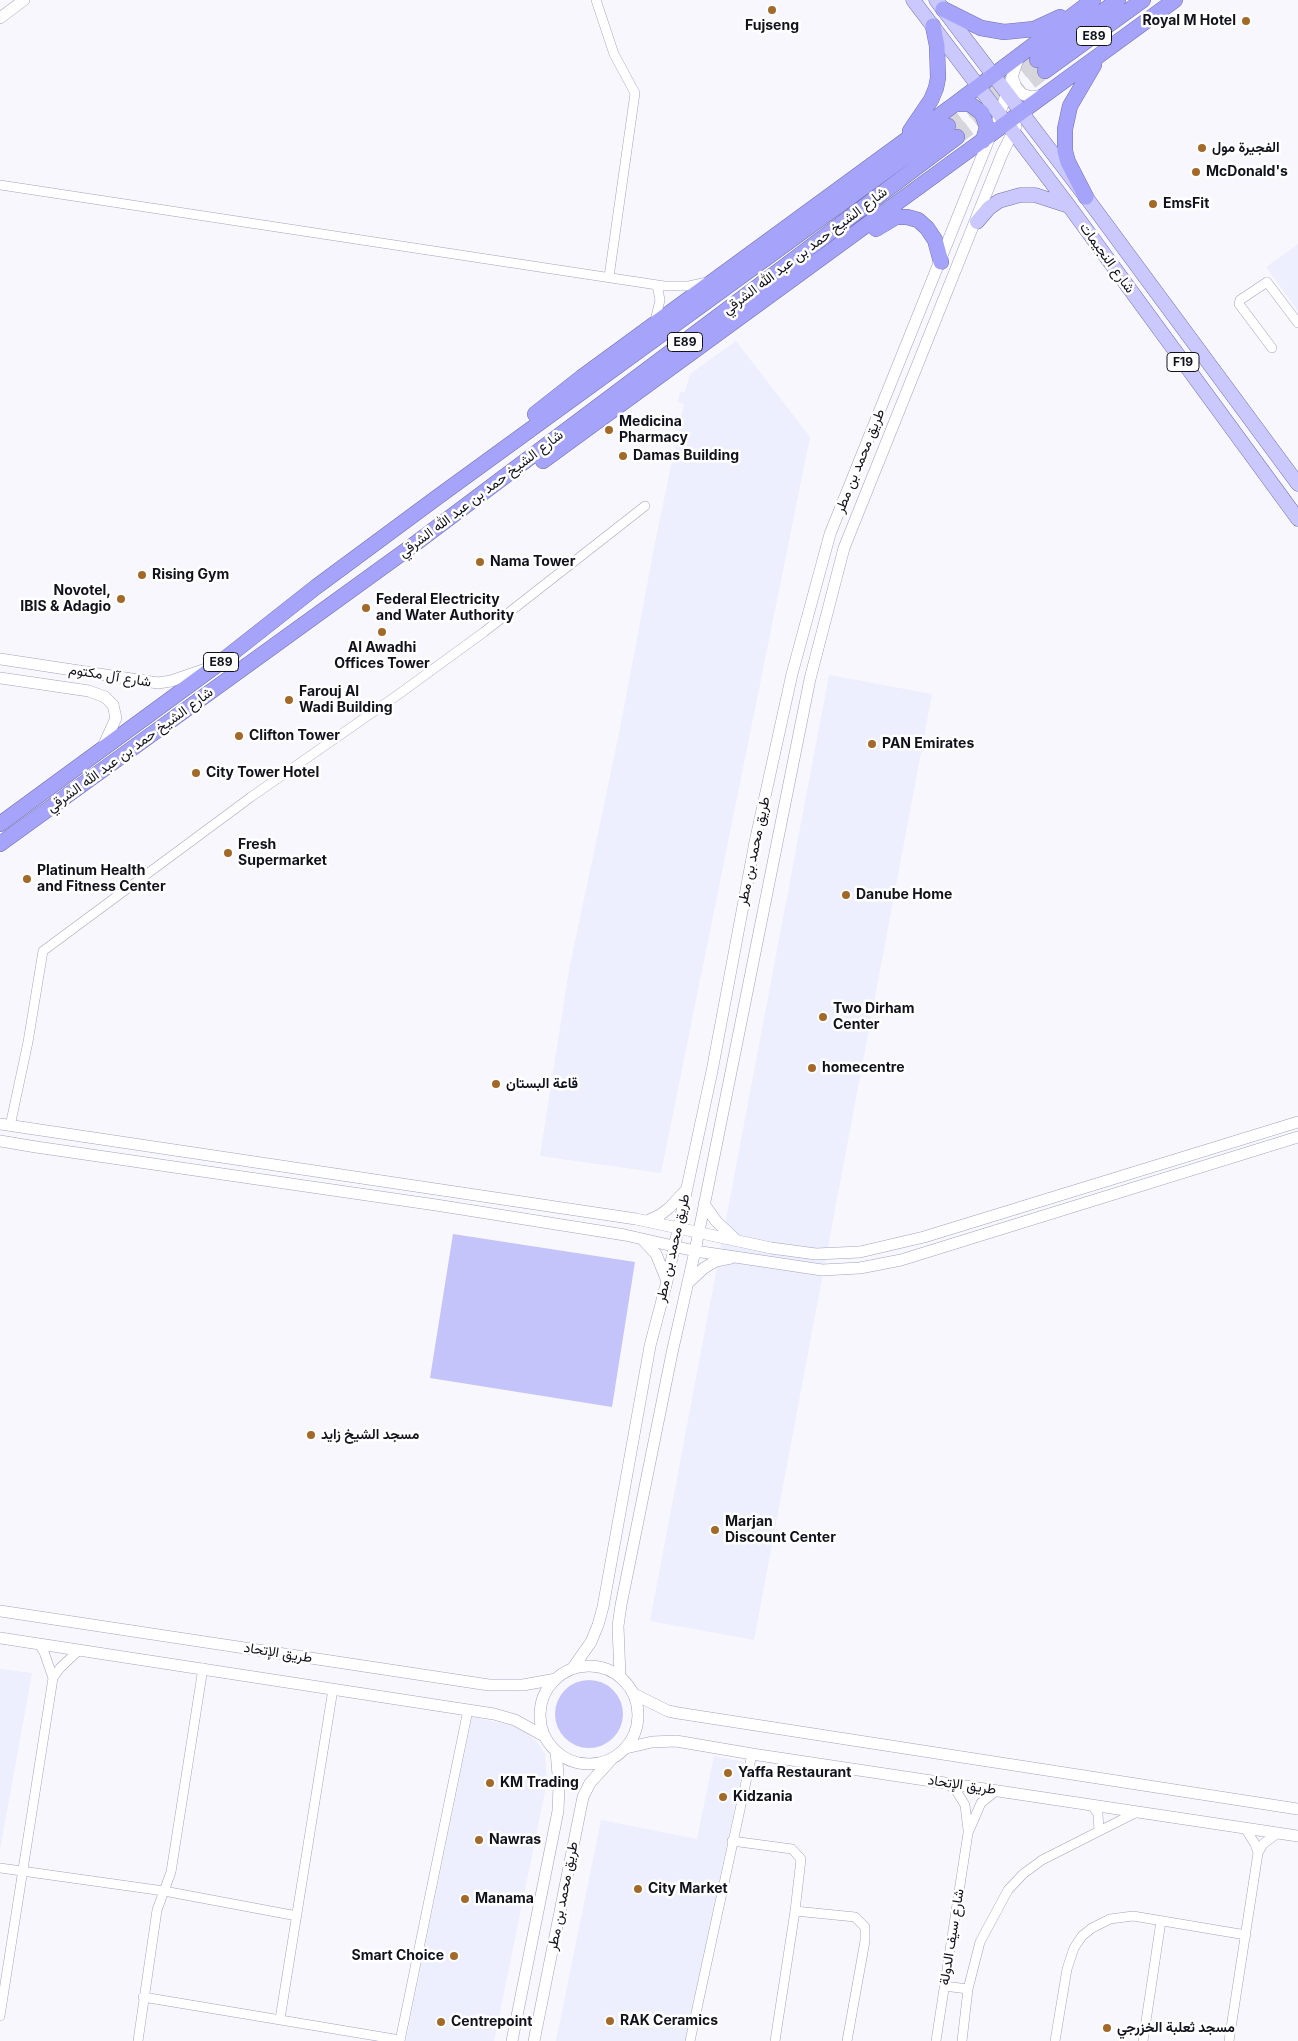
<!DOCTYPE html>
<html>
<head>
<meta charset="utf-8">
<style>
	body { margin:0 }
	canvas { display:block; background:#f7f7fd }
</style>
</head>
<body>
<canvas width="1298" height="2041"></canvas>
<script>
const g = document.querySelector('canvas').getContext('2d');
g.lineJoin = 'round';
function fill(path, color) {
  g.fillStyle = color;
  g.fill(path, 'evenodd');
}
function poly(rows) {
  const path = new Path2D();
  for (const r of rows) {
    if (r.length === 3) {
      path.moveTo(r[0] + r[2], r[1]);
      path.arc(r[0], r[1], r[2], 0, 2 * Math.PI);
      continue;
    }
    path.moveTo(r[0], r[1]);
    for (let i = 2; i < r.length; i += 2) path.lineTo(r[i], r[i + 1]);
  }
  return path;
}
function stroke(path, color, width, dash) {
  g.strokeStyle = color;
  g.lineWidth = width;
  g.lineCap = dash ? 'butt' : 'round';
  g.setLineDash(dash || []);
  g.stroke(path);
}
function drawText(font, color, halo, rows, align = 'center') {
  g.font = font + ' Inter,Vazirmatn,sans-serif';
  g.lineWidth = 5;
  g.setLineDash([]);
  g.textBaseline = 'middle';
  g.strokeStyle = halo;
  g.fillStyle = color;
  for (const [text, x, y, turn = 0] of rows) {
    g.save();
    g.translate(x, y);
    g.rotate((+turn || 0) * Math.PI / 180);
    g.textAlign = isNaN(turn) ? turn : align;
    if (halo) g.strokeText(text, 0, 0);
    g.fillText(text, 0, 0);
    g.restore();
  }
}
fill(poly([
	[1298,244,1298,311,1266,267],
	[736,341,810,437,661,1173,540,1156,569,970,620,729,655,543,684,404,678,402,680,392,685,392,690,374],
	[829,675,932,694,754,1640,650,1621],
	[0,1669,32,1673,0,1850],
	[472,1717,511,1725,524,1731,538,1743,545,1754,547,1782,494,2041,406,2041],
	[714,1756,744,1762,686,2041,556,2041,601,1820,697,1839]
]), '#edeefe');
fill(poly([
	[453,1234,635,1262,612,1407,430,1378],
	[589,1714,34]
]), '#c4c4fb');
stroke(poly([
	[948,126,1037,60],
	[957,137,1045,71]
]), '#d5d5db', 15, [15, 8]);
const street = poly([
	[596,0,614,54,635,93,609,277],
	[0,185,664,286,689,286,707,282],
	[655,321,660,300,657,285],
	[1272,348,1239,304,1240,300,1267,282,1298,323],
	[10,1126,28,1042,43,951,251,797,399,694,484,632,645,506],
	[39,1644,44,1652,53,1678],
	[947,1783,957,1792,965,1805,968,1830],
	[1092,1805,1098,1814,1099,1831],
	[732,1841,792,1849,801,1859,795,1911,775,2041],
	[1258,1853,1263,1844,1278,1833],
	[0,1868,164,1891,297,1916],
	[795,1911,855,1917,865,1927,865,1941,847,2041],
	[944,1986,968,1989],
	[143,1997,400,2040],
	[0,2016,53,1678,60,1668,79,1650],
	[280,2019,333,1689],
	[138,2041,157,1910,171,1872,203,1668],
	[400,2041,468,1710],
	[690,2041,752,1754],
	[936,2041,968,1833,981,1803,997,1790],
	[962,2041,968,1989,980,1942,1008,1890,1023,1874,1042,1860,1137,1812],
	[1055,2041,1067,1969,1074,1948,1082,1936,1092,1928,1110,1919,1133,1916,1246,1935],
	[1143,2041,1161,1921],
	[1229,2041,1258,1853,1255,1844,1245,1828]
]);
const secondary = poly([
	[0,18,24,0],
	[1012,76,1016,87,1022,94,1031,97,1044,95],
	[998,119,1019,56],
	[0,659,158,683,171,681,206,669],
	[0,678,89,691,105,697,113,705,116,718,102,749],
	[0,1124,636,1219,771,1248,816,1254,860,1252,924,1237,1298,1122],
	[0,1141,36,1147,436,1205,625,1235,695,1251,822,1270,860,1268,901,1260,1298,1137],
	[704,1204,716,1221,735,1239],
	[647,1221,660,1215,669,1208,686,1190],
	[642,1239,656,1254,667,1281],
	[688,1283,704,1268,716,1261,731,1258],
	[0,1611,489,1685,523,1685,556,1679],
	[0,1638,494,1714,515,1720,544,1736],
	[589,1715,49],
	[572,1669,591,1642,598,1625,603,1607,650,1346,667,1281,712,1071,755,842,792,674,830,534,991,134],
	[620,1676,618,1626,621,1605,672,1353,695,1251,810,679,844,548,1002,154,1016,126],
	[634,1694,668,1711,678,1713,1298,1809],
	[626,1748,652,1742,676,1741,752,1754,1298,1836],
	[512,2041,558,1811,559,1786,556,1751],
	[534,2041,583,1797,590,1783,611,1760]
]);
const primary = poly([
	[913,0,1069,206,1298,519],
	[936,0,1086,197,1298,484],
	[977,222,989,208,999,201,1020,195,1035,195,1069,206]
]);
const highway = poly([
	[943,9,981,28,1004,32,1034,29,1060,17],
	[1037,60,1118,0],
	[1045,71,1143,0],
	[955,104,970,104,982,113,987,127,983,141],
	[910,131,931,100,936,88,938,78,937,46,933,26],
	[1086,197,1068,162,1065,151,1065,129,1070,106,1094,65],
	[876,229,896,217,907,217,918,220,927,228,935,240,941,262],
	[535,414,582,377,955,104,1093,0],
	[543,461,1175,0],
	[0,824,217,665,316,587,439,496,948,126],
	[0,844,412,546,957,137]
]);
stroke(street, '#a3a3c2', 10);
stroke(secondary, '#a3a3c2', 12);
stroke(primary, '#7271ad', 15);
stroke(highway, '#7271ad', 16);
stroke(street, '#fff', 9);
stroke(secondary, '#fff', 11);
stroke(primary, '#cac8fc', 14);
stroke(highway, '#a6a4fa', 15);
for (const [x, y, r, color] of [
	[772,10,5,"#a36929"],
	[1246,21,5,"#a36929"],
	[1202,148,5,"#a36929"],
	[1196,172,5,"#a36929"],
	[1153,204,5,"#a36929"],
	[609,430,5,"#a36929"],
	[623,456,5,"#a36929"],
	[480,562,5,"#a36929"],
	[142,575,5,"#a36929"],
	[121,599,5,"#a36929"],
	[366,608,5,"#a36929"],
	[382,632,5,"#a36929"],
	[289,700,5,"#a36929"],
	[239,736,5,"#a36929"],
	[872,744,5,"#a36929"],
	[196,773,5,"#a36929"],
	[228,853,5,"#a36929"],
	[27,879,5,"#a36929"],
	[846,895,5,"#a36929"],
	[823,1017,5,"#a36929"],
	[812,1068,5,"#a36929"],
	[496,1084,5,"#a36929"],
	[311,1435,5,"#a36929"],
	[715,1530,5,"#a36929"],
	[728,1773,5,"#a36929"],
	[490,1783,5,"#a36929"],
	[723,1797,5,"#a36929"],
	[479,1840,5,"#a36929"],
	[638,1889,5,"#a36929"],
	[465,1899,5,"#a36929"],
	[454,1956,5,"#a36929"],
	[610,2021,5,"#a36929"],
	[441,2022,5,"#a36929"],
	[1107,2028,5,"#a36929"]
]) {
  const dot = new Path2D();
  dot.arc(x, y, r, 0, 2 * Math.PI);
  g.fillStyle = color;
  g.fill(dot);
  stroke(dot, '#fff', 2);
}
for (const [x, y, w] of [
	[1094,36,35],
	[685,342,35],
	[1183,362,32],
	[221,662,35]
]) {
  const box = new Path2D();
  box.roundRect(x - w / 2, y - 9.5, w, 19, 4);
  g.fillStyle = '#fff';
  g.fill(box);
  stroke(box, '#12121d', 1);
}
drawText('bold 12px', '#12121d', null, [
	["E89",1094,36],
	["E89",685,342],
	["F19",1183,362],
	["E89",221,662]
]);
drawText('bold 14px', '#12121d', '#fff', [
	["Royal M Hotel",1236,21,"right"],
	["Fujseng",772,26,"center"],
	["الفجيرة مول",1212,148],
	["McDonald's",1206,172],
	["EmsFit",1163,204],
	["Medicina",619,422],
	["Pharmacy",619,438],
	["Damas Building",633,456],
	["Nama Tower",490,562],
	["Rising Gym",152,575],
	["Novotel,",111,591,"right"],
	["IBIS & Adagio",111,607,"right"],
	["Federal Electricity",376,600],
	["and Water Authority",376,616],
	["Al Awadhi",382,648,"center"],
	["Offices Tower",382,664,"center"],
	["Farouj Al",299,692],
	["Wadi Building",299,708],
	["Clifton Tower",249,736],
	["PAN Emirates",882,744],
	["City Tower Hotel",206,773],
	["Fresh",238,845],
	["Supermarket",238,861],
	["Platinum Health",37,871],
	["and Fitness Center",37,887],
	["Danube Home",856,895],
	["Two Dirham",833,1009],
	["Center",833,1025],
	["homecentre",822,1068],
	["قاعة البستان",506,1084],
	["مسجد الشيخ زايد",321,1435],
	["Marjan",725,1522],
	["Discount Center",725,1538],
	["Yaffa Restaurant",738,1773],
	["KM Trading",500,1783],
	["Kidzania",733,1797],
	["Nawras",489,1840],
	["City Market",648,1889],
	["Manama",475,1899],
	["Smart Choice",444,1956,"right"],
	["RAK Ceramics",620,2021],
	["Centrepoint",451,2022],
	["مسجد ثعلبة الخزرجي",1117,2028]
], 'left');
drawText('14px', '#12121d', '#fff', [
	["شارع الشيخ حمد بن عبد الله الشرقي",805,251,-37],
	["شارع النجيمات",1107,258,54],
	["طريق محمد بن مطر",860,461,-68],
	["شارع الشيخ حمد بن عبد الله الشرقي",481,494,-37],
	["شارع آل مكتوم",110,676,9],
	["شارع الشيخ حمد بن عبد الله الشرقي",130,750,-36],
	["طريق محمد بن مطر",754,851,-78],
	["طريق محمد بن مطر",673,1248,-77],
	["طريق اﻹتحاد",278,1653,9],
	["طريق اﻹتحاد",962,1785,8],
	["طريق محمد بن مطر",563,1896,-79],
	["شارع سيف الدولة",952,1937,-81]
]);
</script>
</body>
</html>
